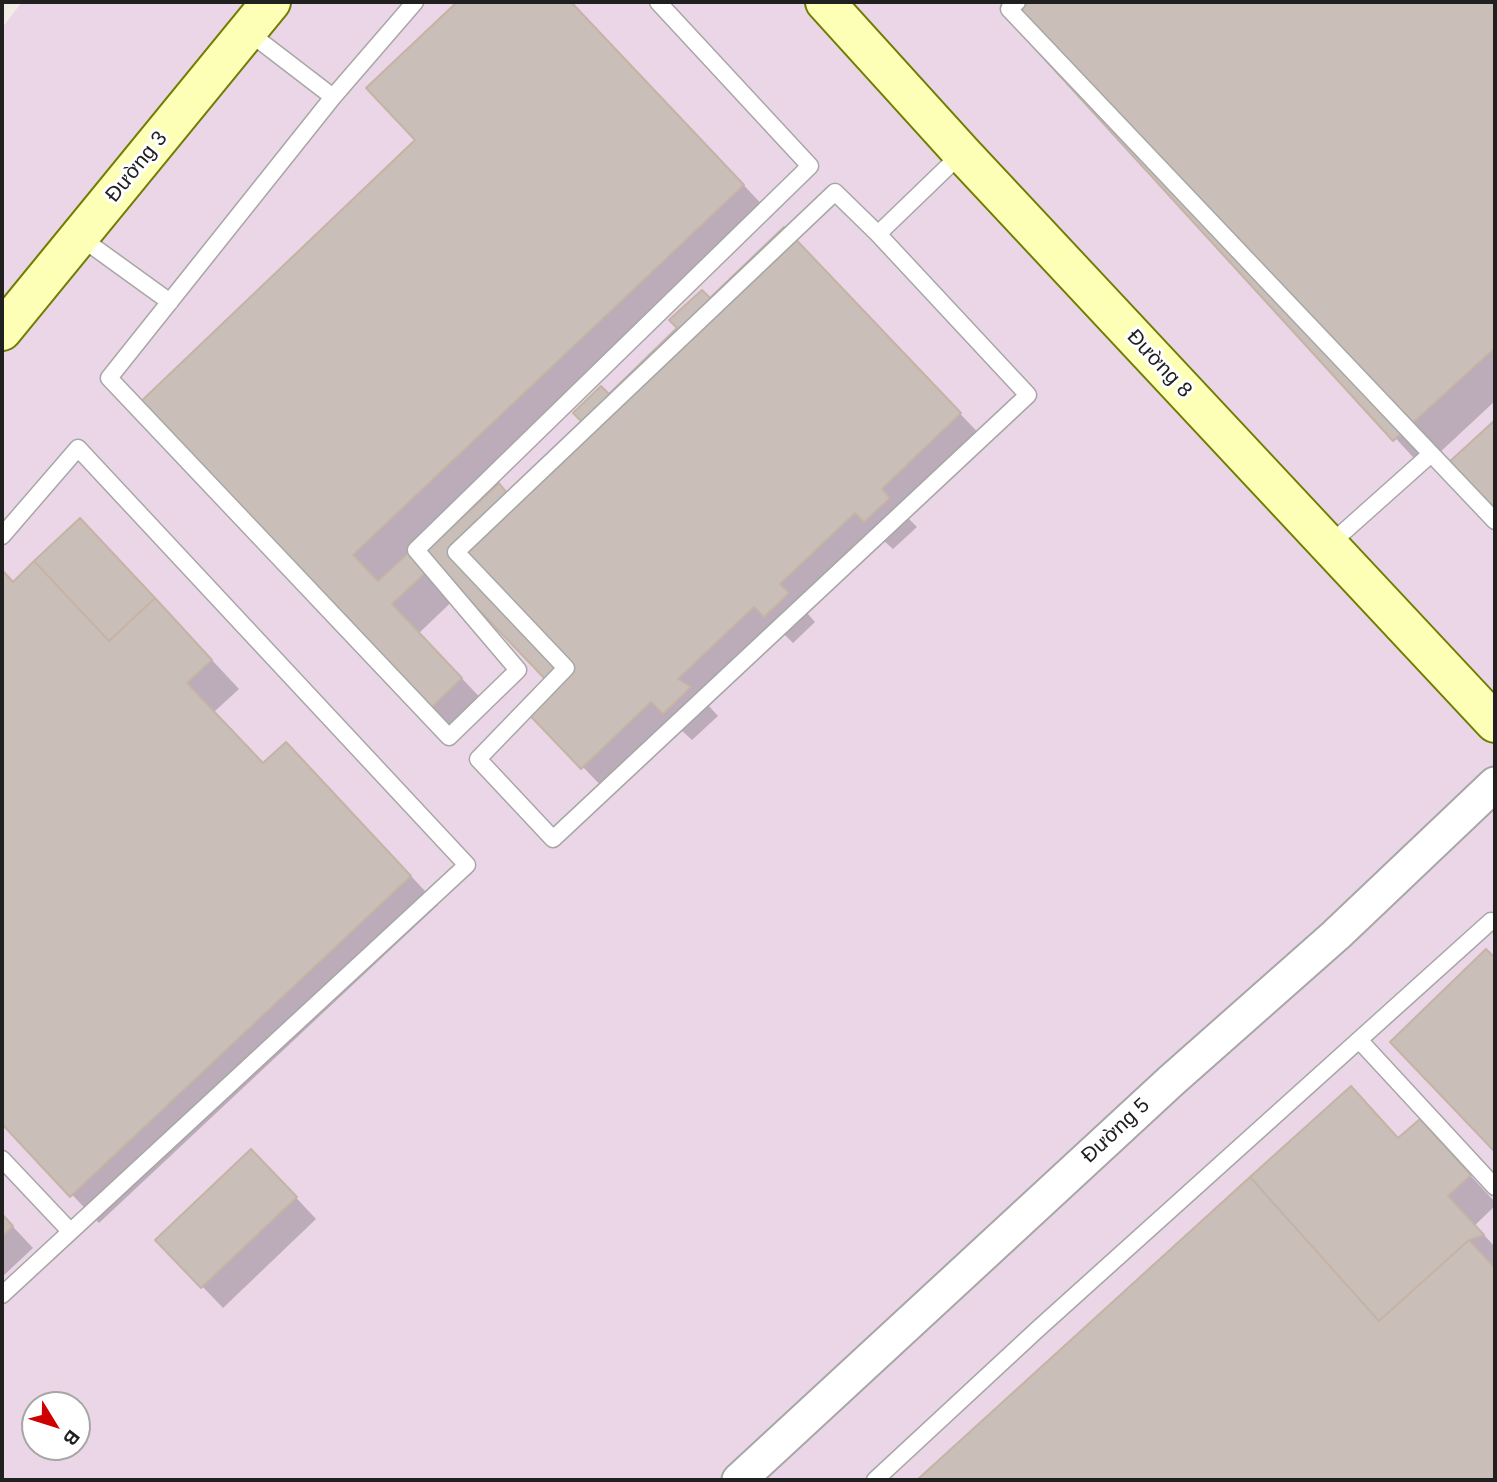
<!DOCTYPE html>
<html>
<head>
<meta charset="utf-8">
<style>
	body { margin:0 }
	#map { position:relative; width:1497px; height:1482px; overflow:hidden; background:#f1ede5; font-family:Helvetica,sans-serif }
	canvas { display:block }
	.frame { position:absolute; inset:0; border:4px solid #202020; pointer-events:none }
	.north { position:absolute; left:21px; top:1391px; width:70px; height:70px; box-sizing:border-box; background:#fff; border:2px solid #a6a6a6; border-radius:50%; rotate:128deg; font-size:19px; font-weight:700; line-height:28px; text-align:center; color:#202020 }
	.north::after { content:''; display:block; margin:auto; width:24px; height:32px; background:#cf0001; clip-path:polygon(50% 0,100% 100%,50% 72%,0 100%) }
</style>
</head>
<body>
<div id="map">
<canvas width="1497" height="1482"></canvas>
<div class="frame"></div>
<div class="north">B</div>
</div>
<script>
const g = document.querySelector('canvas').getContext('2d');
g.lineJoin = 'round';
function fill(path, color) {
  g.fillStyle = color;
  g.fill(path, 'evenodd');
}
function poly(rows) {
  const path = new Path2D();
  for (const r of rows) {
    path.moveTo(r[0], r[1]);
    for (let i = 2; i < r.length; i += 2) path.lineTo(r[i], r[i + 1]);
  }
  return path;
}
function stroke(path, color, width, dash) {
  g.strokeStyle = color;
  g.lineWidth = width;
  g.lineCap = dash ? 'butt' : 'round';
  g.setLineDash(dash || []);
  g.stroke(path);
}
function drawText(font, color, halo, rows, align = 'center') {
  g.font = font + ' Helvetica,sans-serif';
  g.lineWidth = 6;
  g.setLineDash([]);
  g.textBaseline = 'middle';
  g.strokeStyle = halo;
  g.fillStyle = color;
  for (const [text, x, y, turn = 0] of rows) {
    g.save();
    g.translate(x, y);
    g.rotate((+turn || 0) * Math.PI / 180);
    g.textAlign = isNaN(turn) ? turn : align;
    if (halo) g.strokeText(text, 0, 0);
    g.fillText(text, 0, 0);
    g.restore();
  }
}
fill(poly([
	[22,2,1495,2,1495,1480,2,1480,2,28],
	[35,1405,77,1405,77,1447,35,1447]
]), '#ebd6e7');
fill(poly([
	[459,2,570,2,771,214,422,544,429,551,508,494,710,300,812,258,987,442,908,518,917,527,893,549,883,540,807,613,815,622,793,643,783,633,708,705,718,716,692,740,680,729,610,795,583,767,548,681,463,591,419,633,489,707,453,741,135,410,418,140,368,89],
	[1031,2,1495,2,1495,401,1423,468,1012,20],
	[2,572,14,584,182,628,239,689,214,712,263,765,314,772,438,905,99,1223,2,1121],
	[1486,951,1495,960,1495,1150,1392,1042],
	[1351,1089,1399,1139,1420,1121,1495,1202,1495,1206,1475,1225,1495,1247,1495,1480,920,1480],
	[272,1172,316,1219,223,1308,158,1240],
	[2,1215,33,1248,3,1276,2,1275]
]), '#0003');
const building = poly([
	[457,2,571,2,744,185,353,555,378,581,421,541,429,549,499,483,507,493,582,422,573,413,601,386,609,394,677,328,669,320,702,290,710,298,784,227,961,413,882,489,890,498,864,522,855,513,780,584,789,593,764,617,754,607,678,679,691,687,663,714,651,702,581,769,520,705,546,680,435,564,392,604,462,678,424,715,133,409,415,140,366,88,457,2],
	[1029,2,1495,2,1495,348,1393,441,1009,20,1029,2],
	[1495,420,1495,517,1447,464,1495,420],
	[80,518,155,598,109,641,34,561,80,518],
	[34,561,109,641,155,598,212,660,187,683,263,763,286,742,411,876,70,1197,2,1124,2,570,13,582,34,561],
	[1486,949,1495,958,1495,1152,1390,1042,1486,949],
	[1351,1086,1398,1138,1420,1119,1471,1175,1448,1196,1484,1235,1469,1240,1379,1321,1250,1177,1351,1086],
	[251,1149,297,1197,201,1288,155,1240,251,1149],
	[1250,1177,1379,1321,1469,1240,1495,1268,1495,1480,917,1480,1250,1177],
	[2,1214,13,1226,2,1237,2,1214]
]);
fill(building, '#cabfb8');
stroke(building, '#c5b3a6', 2);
const lane = poly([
	[415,2,333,97,109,378,449,737,518,670,416,550,810,166,658,2],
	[1017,2,1009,9,1495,521],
	[247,31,333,97],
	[878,234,1028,395,553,839,478,759,566,668,456,552,835,192,878,234,962,153],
	[80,237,170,302],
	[2,536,78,448,467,865,2,1295],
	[1329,545,1431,454],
	[1360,1041,1495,1187],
	[2,1159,70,1231],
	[875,1480,1039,1328,1491,921]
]);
const street = poly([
	[739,1480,1172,1080,1336,935,1495,784]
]);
const secondary = poly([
	[825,2,962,153,1495,723],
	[2,331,271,2]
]);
stroke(lane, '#a7a7a7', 19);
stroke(street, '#a7a7a7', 37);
stroke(secondary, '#717d00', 42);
stroke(lane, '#fff', 16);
stroke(street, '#fff', 33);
stroke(secondary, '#fcffb5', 38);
drawText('21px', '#202020', '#fff', [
	["Đường 3",137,167,-51],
	["Đường 8",1159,364,47],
	["Đường 5",1116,1131,-43]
]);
</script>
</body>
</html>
